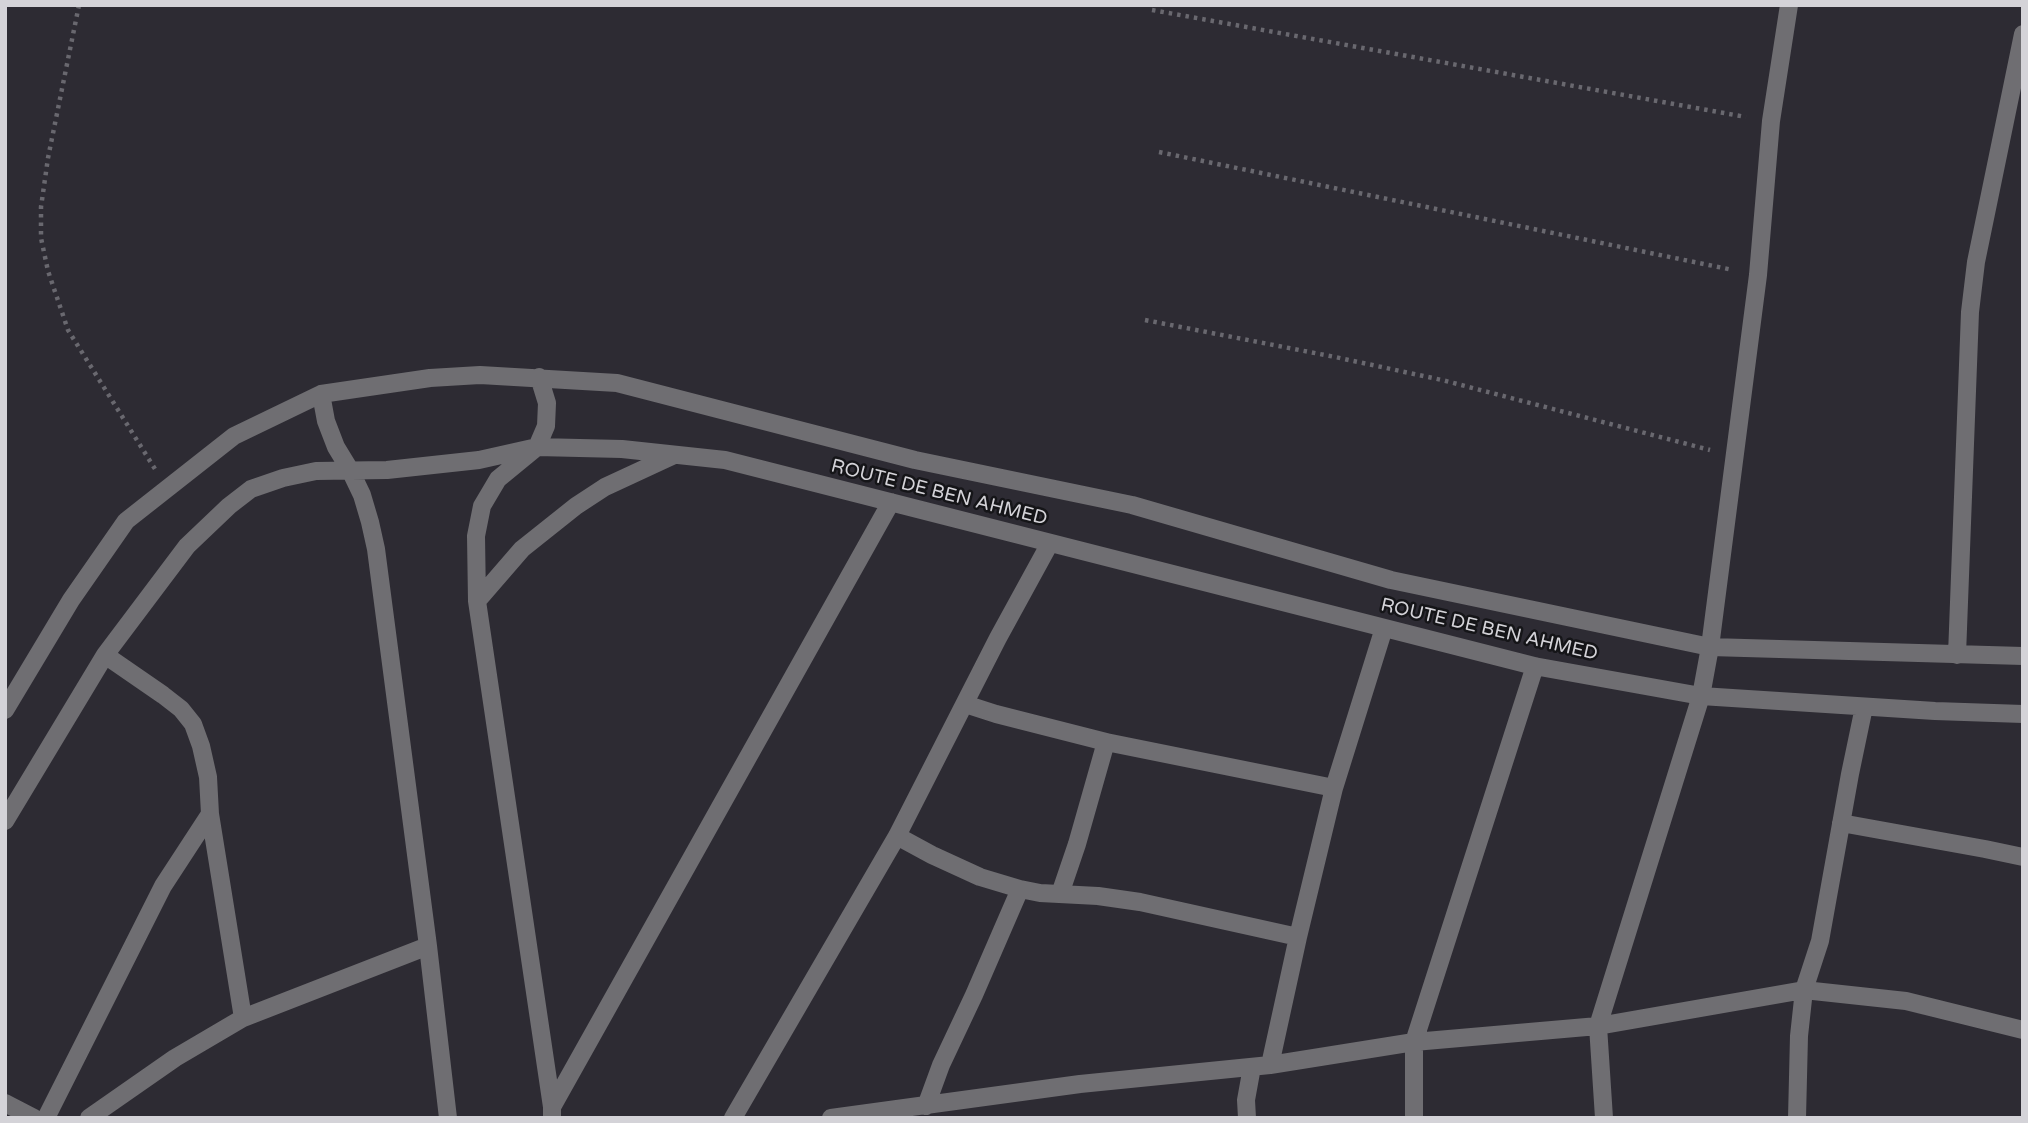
<!DOCTYPE html>
<html>
<head>
<meta charset="utf-8">
<style>
	body { margin:0 }
	#map { position:relative; width:2028px; height:1123px; overflow:hidden; background:#2d2b33; font-family:"Varela Round",sans-serif }
	canvas { display:block }
	.frame { position:absolute; inset:0; border:7px solid #d4d3d8; pointer-events:none }
</style>
</head>
<body>
<div id="map">
<canvas width="2028" height="1123"></canvas>
<div class="frame"></div>
</div>
<script>
const g = document.querySelector('canvas').getContext('2d');
g.lineJoin = 'round';
function poly(rows) {
  const path = new Path2D();
  for (const r of rows) {
    path.moveTo(r[0], r[1]);
    for (let i = 2; i < r.length; i += 2) path.lineTo(r[i], r[i + 1]);
  }
  return path;
}
function stroke(path, color, width, dash) {
  g.strokeStyle = color;
  g.lineWidth = width;
  g.lineCap = dash ? 'butt' : 'round';
  g.setLineDash(dash || []);
  g.stroke(path);
}
function drawText(font, color, halo, rows, align = 'center') {
  g.font = font + ' "Varela Round",sans-serif';
  g.lineWidth = 5;
  g.setLineDash([]);
  g.textBaseline = 'middle';
  g.strokeStyle = halo;
  g.fillStyle = color;
  for (const [text, x, y, turn = 0] of rows) {
    g.save();
    g.translate(x, y);
    g.rotate((+turn || 0) * Math.PI / 180);
    g.textAlign = isNaN(turn) ? turn : align;
    if (halo) g.strokeText(text, 0, 0);
    g.fillText(text, 0, 0);
    g.restore();
  }
}
stroke(poly([
	[79,5,48,158,41,207,41,238,48,271,68,330,155,469],
	[1152,10,1746,117],
	[1159,152,1733,270],
	[1145,320,1335,357,1442,380,1710,450]
]), '#69686f', 4.5, [3.5, 5]);
stroke(poly([
	[539,377,547,403,546,426,537,447,498,479,482,506,476,536,477,601,552,1107,552,1118],
	[321,394,326,421,336,447,350,470,362,495,370,522,376,549,428,946,448,1118],
	[477,601,522,549,576,506,605,487,674,455],
	[105,655,163,695,181,709,193,724,201,746,208,777,210,814,243,1018],
	[1957,655,1970,312,1976,262,2023,34],
	[965,704,996,714,1106,742,1334,788],
	[5,710,71,600,126,521,234,436,321,394,430,378,480,375,617,383,915,460,1132,505,1391,580,1710,647,2023,656],
	[5,821,105,655,187,546,229,506,251,489,283,478,316,471,387,470,479,460,537,447,622,449,725,460,1534,666,1701,696,1935,711,2023,714],
	[1841,823,1985,849,2023,857],
	[897,836,932,855,980,877,1020,889,1040,893,1098,896,1140,902,1298,937],
	[1060,894,1077,844,1106,742],
	[1270,1065,1298,937,1334,788,1384,628],
	[5,1103,34,1118],
	[926,1106,941,1065,974,995,1020,889],
	[552,1107,891,502],
	[46,1118,163,886,210,814],
	[89,1118,175,1058,243,1018,428,946],
	[733,1118,897,836,998,638,1050,543],
	[831,1118,1080,1084,1270,1065,1414,1042,1598,1026,1804,990,1906,1001,2023,1030],
	[1247,1118,1246,1100,1252,1067],
	[1414,1118,1414,1042,1535,666],
	[1604,1118,1598,1026,1701,696,1710,647,1758,275,1771,121,1789,5],
	[1797,1118,1799,1036,1804,990,1820,941,1850,774,1864,707]
]), '#6f6e72', 18);
drawText('19px', '#d4d3d8', '#151518', [
	["ROUTE DE BEN AHMED",939,493,14],
	["ROUTE DE BEN AHMED",1489,630,13]
]);
</script>
</body>
</html>
